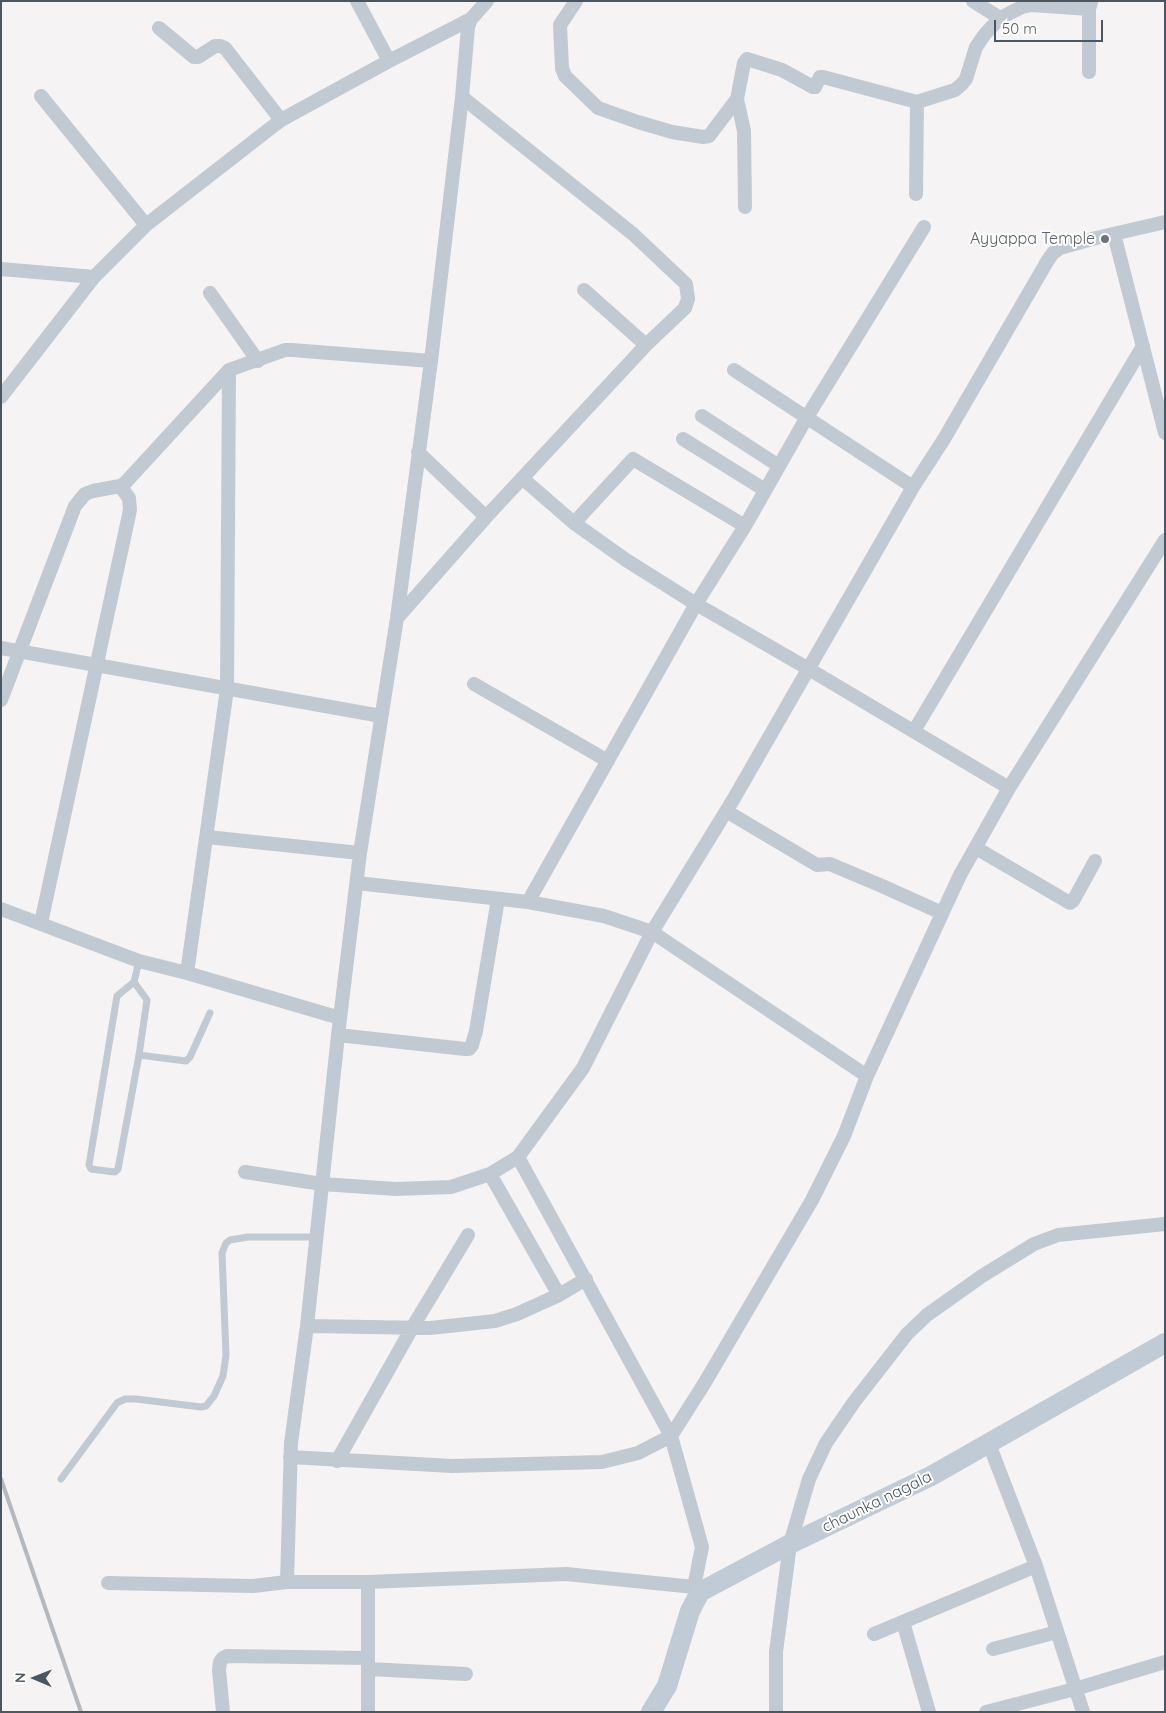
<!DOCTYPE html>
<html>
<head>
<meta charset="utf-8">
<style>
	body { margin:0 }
	#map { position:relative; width:1166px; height:1713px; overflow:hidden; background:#f5f3f3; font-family:Quicksand,sans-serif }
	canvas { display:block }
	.frame { position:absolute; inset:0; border:2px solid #4a5661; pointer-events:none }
	.north { position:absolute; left:10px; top:1653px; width:50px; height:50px; -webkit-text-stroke:4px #fff; paint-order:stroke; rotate:271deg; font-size:14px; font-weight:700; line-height:20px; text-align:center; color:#4a5661 }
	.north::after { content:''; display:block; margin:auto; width:18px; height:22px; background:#4a5661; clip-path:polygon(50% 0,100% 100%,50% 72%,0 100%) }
	.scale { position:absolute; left:994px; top:20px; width:109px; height:22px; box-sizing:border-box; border:2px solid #4a5661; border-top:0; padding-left:6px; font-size:15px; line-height:18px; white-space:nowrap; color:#4a5661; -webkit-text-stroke:4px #fff; paint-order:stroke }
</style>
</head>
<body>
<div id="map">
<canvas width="1166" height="1713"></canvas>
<div class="frame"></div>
<div class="north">N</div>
<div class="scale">50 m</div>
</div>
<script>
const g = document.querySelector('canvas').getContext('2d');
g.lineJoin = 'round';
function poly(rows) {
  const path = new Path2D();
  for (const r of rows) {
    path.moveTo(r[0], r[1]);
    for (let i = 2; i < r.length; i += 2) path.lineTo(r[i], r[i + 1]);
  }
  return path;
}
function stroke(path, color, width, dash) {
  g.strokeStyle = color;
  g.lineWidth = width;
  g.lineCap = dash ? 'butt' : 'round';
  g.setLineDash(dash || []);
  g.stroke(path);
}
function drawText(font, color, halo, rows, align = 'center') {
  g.font = font + ' Quicksand,sans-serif';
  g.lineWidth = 4;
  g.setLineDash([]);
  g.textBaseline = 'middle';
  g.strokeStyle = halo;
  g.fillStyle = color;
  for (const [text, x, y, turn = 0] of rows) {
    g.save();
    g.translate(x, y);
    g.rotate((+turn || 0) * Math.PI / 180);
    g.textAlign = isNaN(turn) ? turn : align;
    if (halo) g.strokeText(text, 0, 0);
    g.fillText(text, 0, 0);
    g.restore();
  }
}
stroke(poly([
	[134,982,147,1000,139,1055,118,1169,115,1172,91,1169,89,1165,117,996,134,982,139,961],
	[139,1055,186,1061,190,1057,210,1013],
	[61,1479,117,1403,125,1399,136,1399,201,1407,206,1406,214,1396,223,1376,226,1355,222,1253,226,1243,230,1240,248,1237,316,1237]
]), '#c1cad2', 7);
stroke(poly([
	[357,1,389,61],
	[487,1,471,19,468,27,462,97,431,361,397,618,360,853,338,1035,307,1326,291,1443,287,1582,368,1582,566,1574,694,1587,700,1592],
	[576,1,560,25,562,68,565,76,598,108,638,122,672,132,703,137,709,136,737,99,744,63,747,59,782,70,813,87,815,87,820,77,823,77,917,102],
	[973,1,1000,18],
	[159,28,194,57,198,57,215,46,220,46,225,48,281,120],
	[1089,72,1089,9,1091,2],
	[41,96,146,225],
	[737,99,744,131,745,207],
	[916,194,917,102,955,90,962,84,966,79,976,47,985,34,1000,18,1022,7,1032,5,1089,9],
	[1114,234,1165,433],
	[1,269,94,277],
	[584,290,646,345],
	[210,293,258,361],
	[734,370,913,487],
	[1,397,94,277,146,225,281,120,389,61,471,19],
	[702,416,779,466],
	[683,439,765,490],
	[418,452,486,517],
	[522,478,574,523,626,560,696,604,807,668,1009,788],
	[574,523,633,459,745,526],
	[397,618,486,517,646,345,685,308,688,299,686,284,633,234,462,97],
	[1,648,381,716],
	[474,684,608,761],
	[1,700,75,506,85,494,93,491,120,486,125,483,229,370],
	[914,731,1143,346],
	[726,811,817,865,830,864,882,886,942,913],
	[207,837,360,853],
	[976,848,1070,903,1073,901,1095,861],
	[357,883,528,902,604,916,652,932,867,1076],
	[528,902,696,604,745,526,807,417,924,227],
	[1,909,139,961,187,973,340,1018],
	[41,923,130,510,129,498,120,486],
	[187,973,227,689,229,370,285,350,292,350,431,361],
	[338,1035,465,1049,469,1049,472,1045,476,1031,498,899],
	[518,1157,671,1436,702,1547,694,1587],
	[245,1172,322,1184,396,1189,451,1187,490,1174,518,1157,583,1068,652,932,733,800,913,487,944,439,1048,260,1053,253,1060,248,1096,238,1165,222],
	[490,1174,559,1295],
	[307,1326,430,1328,495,1321,517,1314,559,1295,586,1279],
	[989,1444,1036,1566,1083,1712],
	[290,1457,452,1466,602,1462,638,1453,671,1436,704,1384,812,1200,844,1136,867,1076,960,875,1009,788,1165,540],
	[337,1461,412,1328,468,1235],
	[368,1582,368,1712],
	[108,1583,253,1586,287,1582],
	[903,1622,929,1712],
	[874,1634,1036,1566],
	[993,1649,1057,1632],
	[369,1669,466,1674],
	[223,1712,219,1670,220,1662,223,1658,227,1656,367,1658],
	[776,1712,776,1652,790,1544,809,1479,826,1443,854,1402,907,1334,927,1315,982,1276,1034,1244,1058,1235,1165,1224],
	[986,1712,1075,1689,1165,1662]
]), '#c1cad2', 14);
stroke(poly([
	[651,1712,667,1686,690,1611,700,1592,790,1544,931,1476,1165,1343]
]), '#c1cbd6', 20);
stroke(poly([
	[1,1479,81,1712]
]), '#b5b8bd', 4);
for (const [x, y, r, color] of [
	[1105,239,5,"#6b7280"]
]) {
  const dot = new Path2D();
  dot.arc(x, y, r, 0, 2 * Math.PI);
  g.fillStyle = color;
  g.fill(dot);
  stroke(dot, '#fff', 2);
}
drawText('16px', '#5b616d', '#fff', [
	["Ayyappa Temple",1095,239]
], 'right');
drawText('16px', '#4a5661', '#fff', [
	["chaunka nagala",877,1502,-26]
]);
</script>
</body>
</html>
